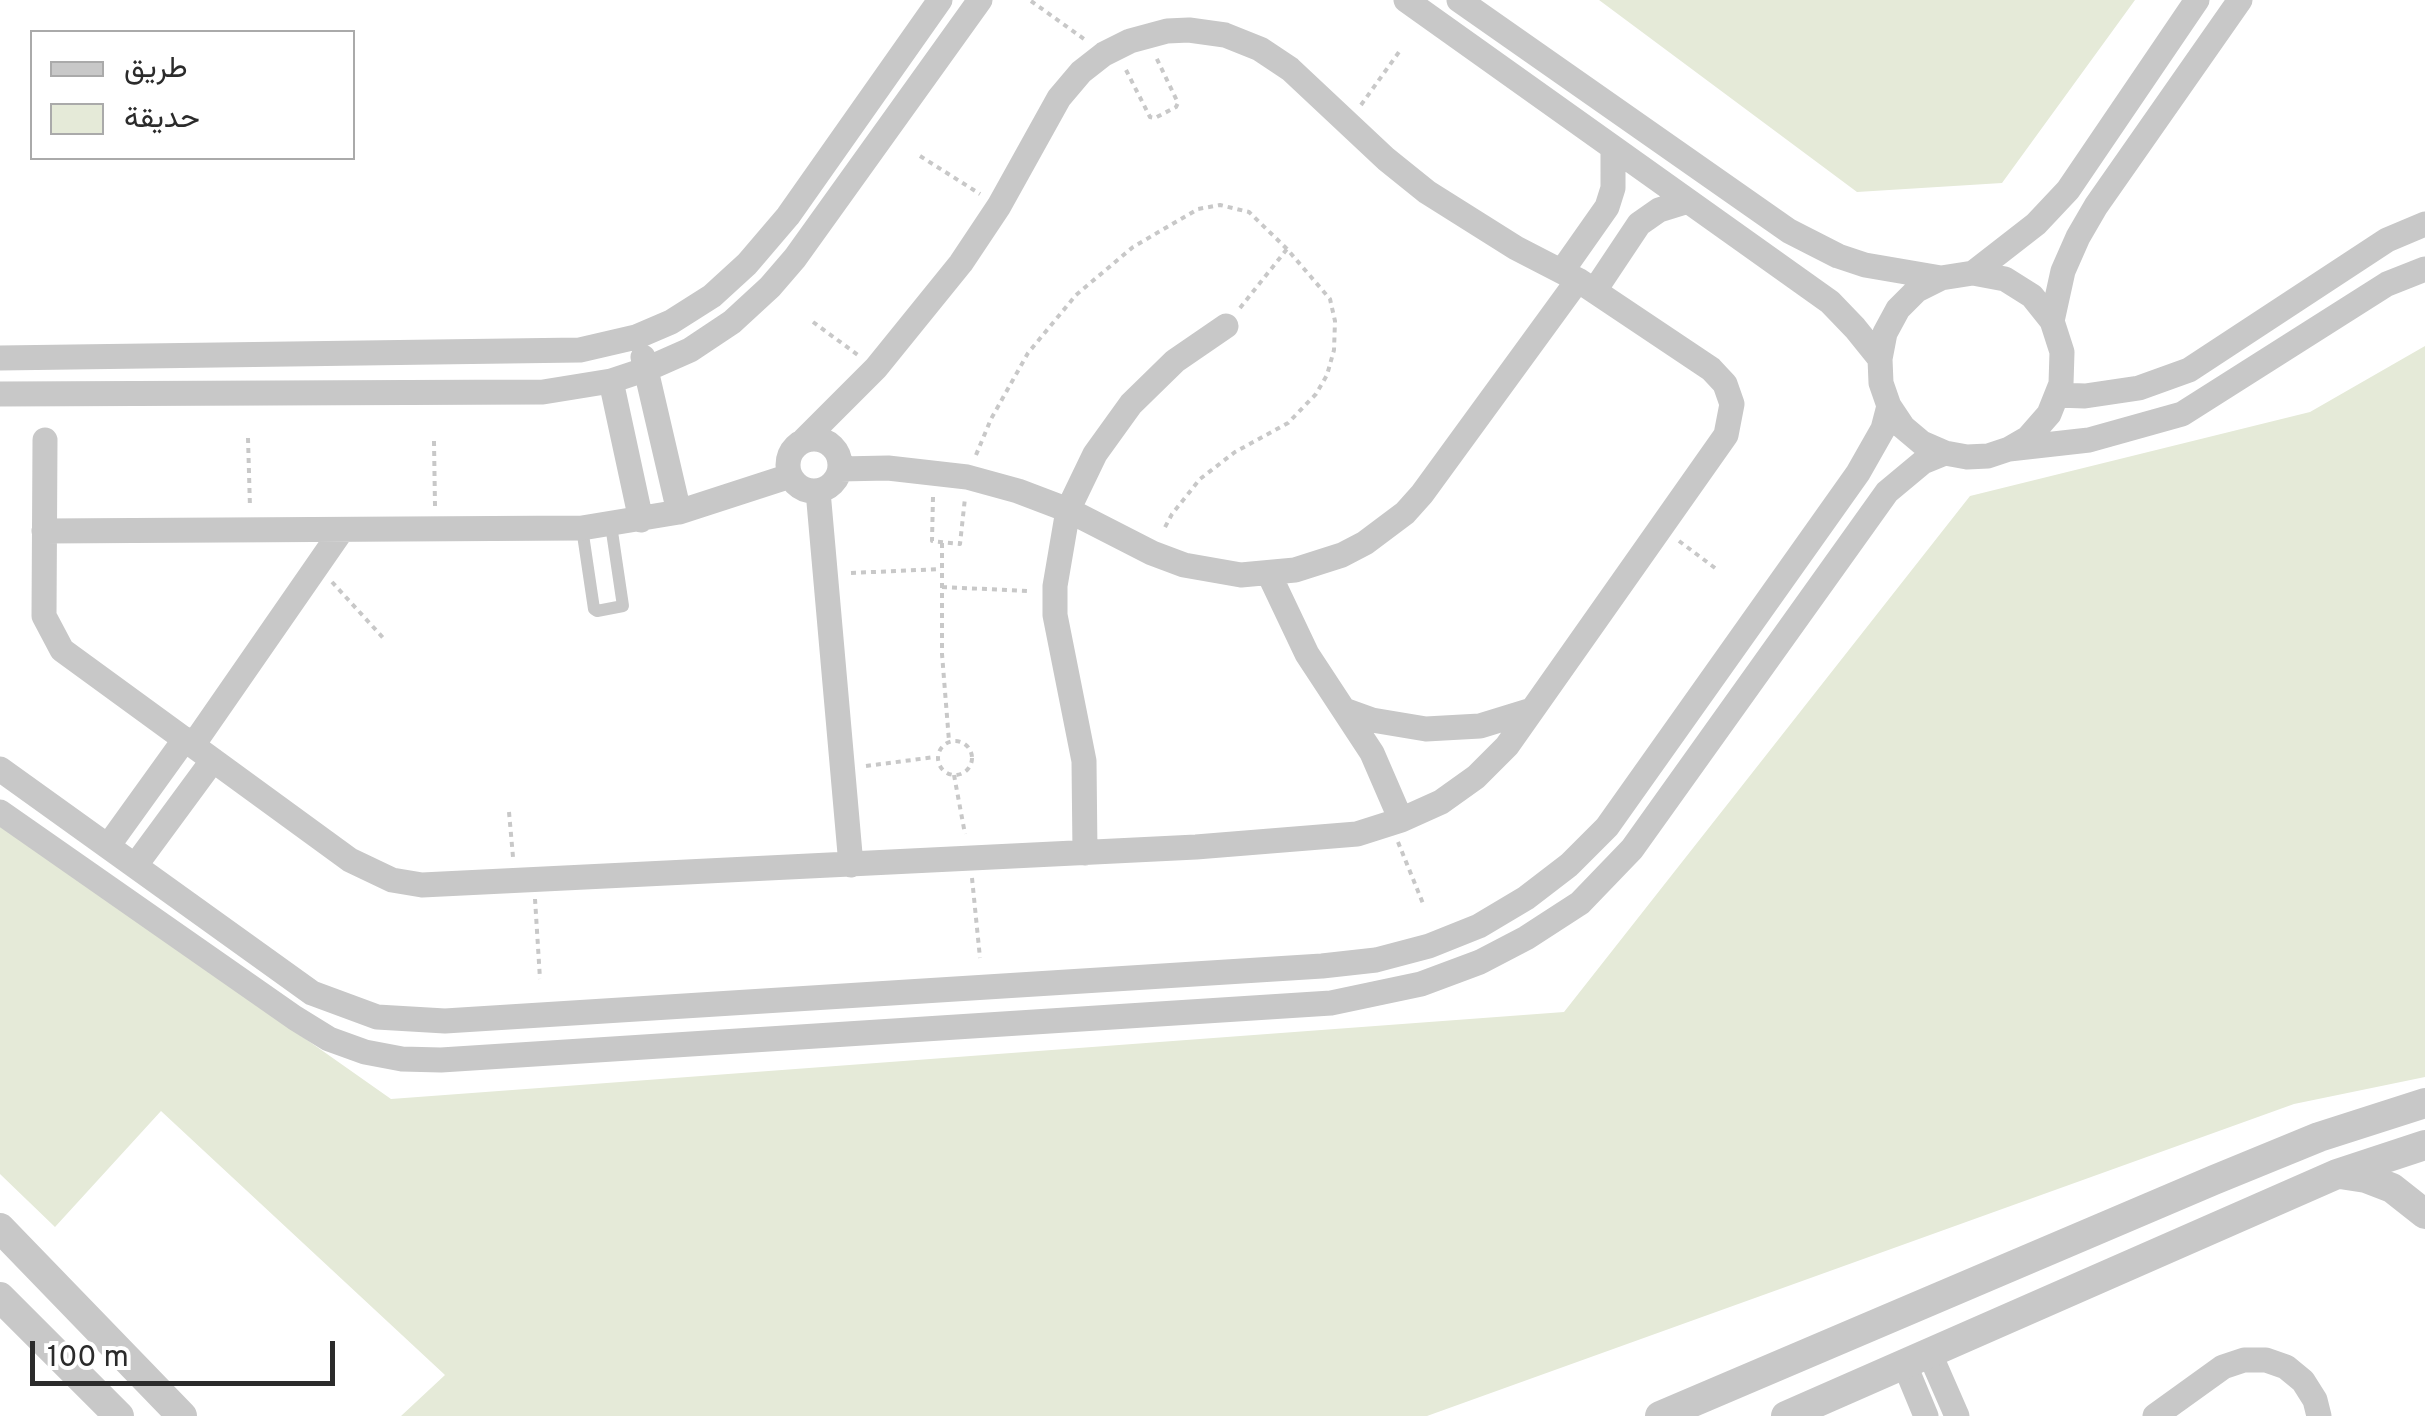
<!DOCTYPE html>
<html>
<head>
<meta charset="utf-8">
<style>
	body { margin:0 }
	#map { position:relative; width:2425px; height:1416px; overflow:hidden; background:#fff; font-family:Overpass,Vazirmatn,sans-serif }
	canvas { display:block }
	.legend { position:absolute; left:30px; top:30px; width:325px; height:130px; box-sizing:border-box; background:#fff; border:2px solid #aaa; margin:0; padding:12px 18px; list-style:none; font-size:30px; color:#2b2b2b }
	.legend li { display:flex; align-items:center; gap:20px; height:50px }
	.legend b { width:50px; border:2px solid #aaa }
	.scale { position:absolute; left:30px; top:1341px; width:305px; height:45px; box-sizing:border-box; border:5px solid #2b2b2b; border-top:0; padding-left:12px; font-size:30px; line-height:35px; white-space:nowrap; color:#2b2b2b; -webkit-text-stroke:8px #fff; paint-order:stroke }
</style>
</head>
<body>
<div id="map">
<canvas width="2425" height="1416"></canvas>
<ul class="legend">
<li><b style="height:12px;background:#c8c8c8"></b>طريق</li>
<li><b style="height:28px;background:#e5ead8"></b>حديقة</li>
</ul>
<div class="scale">100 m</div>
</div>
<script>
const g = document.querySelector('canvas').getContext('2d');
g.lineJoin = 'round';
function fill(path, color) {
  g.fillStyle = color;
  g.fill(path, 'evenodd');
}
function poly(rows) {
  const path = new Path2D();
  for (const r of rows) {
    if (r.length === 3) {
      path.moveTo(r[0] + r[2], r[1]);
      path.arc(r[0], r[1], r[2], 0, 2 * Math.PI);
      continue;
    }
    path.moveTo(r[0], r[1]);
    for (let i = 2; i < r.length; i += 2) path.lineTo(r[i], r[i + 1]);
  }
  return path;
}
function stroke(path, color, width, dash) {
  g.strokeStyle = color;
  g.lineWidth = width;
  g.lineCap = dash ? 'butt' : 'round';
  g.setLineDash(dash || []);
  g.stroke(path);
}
fill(poly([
	[1599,0,2135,0,2002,183,1857,192],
	[2425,346,2425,1077,2294,1104,1427,1416,401,1416,445,1375,161,1111,55,1227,0,1174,0,824,391,1099,1564,1012,1970,496,2310,412]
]), '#e5ead8');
stroke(poly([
	[1031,1,1084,39],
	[1126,70,1150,117,1155,118,1176,107,1178,103,1155,55],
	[1361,105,1399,52],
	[920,156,980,194],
	[1240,308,1287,249],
	[813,322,858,355],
	[248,438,250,508],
	[434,441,435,506],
	[976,455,991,419,1028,353,1076,295,1133,247,1198,209,1220,205,1249,212,1287,249,1330,299,1335,321,1334,350,1327,375,1316,394,1288,423,1235,452,1200,479,1172,514,1163,531],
	[933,497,932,541,960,544,965,498],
	[1679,541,1719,571],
	[942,543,942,654,949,741],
	[851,573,941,569],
	[332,582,386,641],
	[942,587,1028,591],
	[955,758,17],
	[866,766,935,757],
	[954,775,965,834],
	[509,812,513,857],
	[1398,842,1424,906],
	[972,878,980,958],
	[535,899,540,979]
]), '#c8c8c8', 4, [5, 5]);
stroke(poly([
	[582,528,594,609,597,611,623,606,611,525]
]), '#c8c8c8', 12);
stroke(poly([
	[1406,0,1830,302,1855,328,1880,359],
	[1459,0,1789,231,1838,256,1865,265,1941,278],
	[1562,271,1607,207,1613,188,1613,149],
	[1973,273,2036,224,2068,190,2197,0],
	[1595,290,1639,224,1659,210,1688,201],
	[2052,321,2032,296,2005,279,1973,273,1941,278,1917,290,1898,309,1885,333,1880,359,1881,383,1889,406,1903,427,1922,443,1945,453,1967,457,1988,456,2009,449,2028,438,2049,414,2061,384,2062,352,2052,321,2063,271,2078,237,2096,206,2240,0],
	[643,357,679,512],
	[0,358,580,350,636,337,671,322,712,296,747,264,788,216,940,0],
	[611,381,641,520],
	[0,394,543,392,611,381,647,369,690,350,732,322,770,287,795,258,980,0],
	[2057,395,2085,396,2139,388,2189,370,2387,240,2425,224],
	[814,465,26],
	[45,440,44,616,62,650,350,860,392,880,422,885,1196,847,1357,834,1401,820,1441,802,1476,777,1507,746,1726,435,1732,404,1725,384,1711,369,1578,280,1516,248,1427,192,1386,159,1290,69,1260,49,1225,35,1189,30,1167,31,1130,41,1104,54,1081,72,1059,98,999,206,961,263,876,368,804,440],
	[2009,449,2089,440,2182,414,2387,284,2425,269],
	[840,469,888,468,967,477,1018,491,1068,510,1152,553,1184,565,1241,575,1295,570,1342,555,1365,543,1405,513,1422,494,1578,280],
	[818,491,851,865],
	[44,531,582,528,679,512,790,476],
	[1269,574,1307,654,1372,753,1401,820],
	[1347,711,1372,720,1426,729,1480,726,1532,710],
	[193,745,342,530],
	[0,769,312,993,377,1017,445,1021,1322,966,1376,960,1429,946,1479,926,1526,898,1569,865,1607,827,1858,473,1883,429,1889,406],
	[0,812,295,1018,329,1039,365,1052,402,1059,441,1060,1331,1003,1421,984,1480,962,1526,938,1580,903,1632,849,1887,492,1923,462,1945,453],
	[108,846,185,739],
	[1085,853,1084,761,1055,615,1055,586,1068,510,1095,454,1131,404,1175,361,1226,326],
	[135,866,213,760],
	[1929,1352,1957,1416],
	[1904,1363,1926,1416],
	[2155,1416,2223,1367,2244,1360,2266,1360,2286,1367,2303,1381,2315,1400,2319,1416]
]), '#c8c8c8', 25);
stroke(poly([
	[2340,1174,2366,1178,2392,1188,2425,1214],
	[0,1228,182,1416],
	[0,1297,119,1416],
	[1660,1416,2214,1180,2319,1137,2425,1103],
	[1786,1416,2337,1174,2425,1145]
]), '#c8c8c8', 30);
</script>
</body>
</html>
